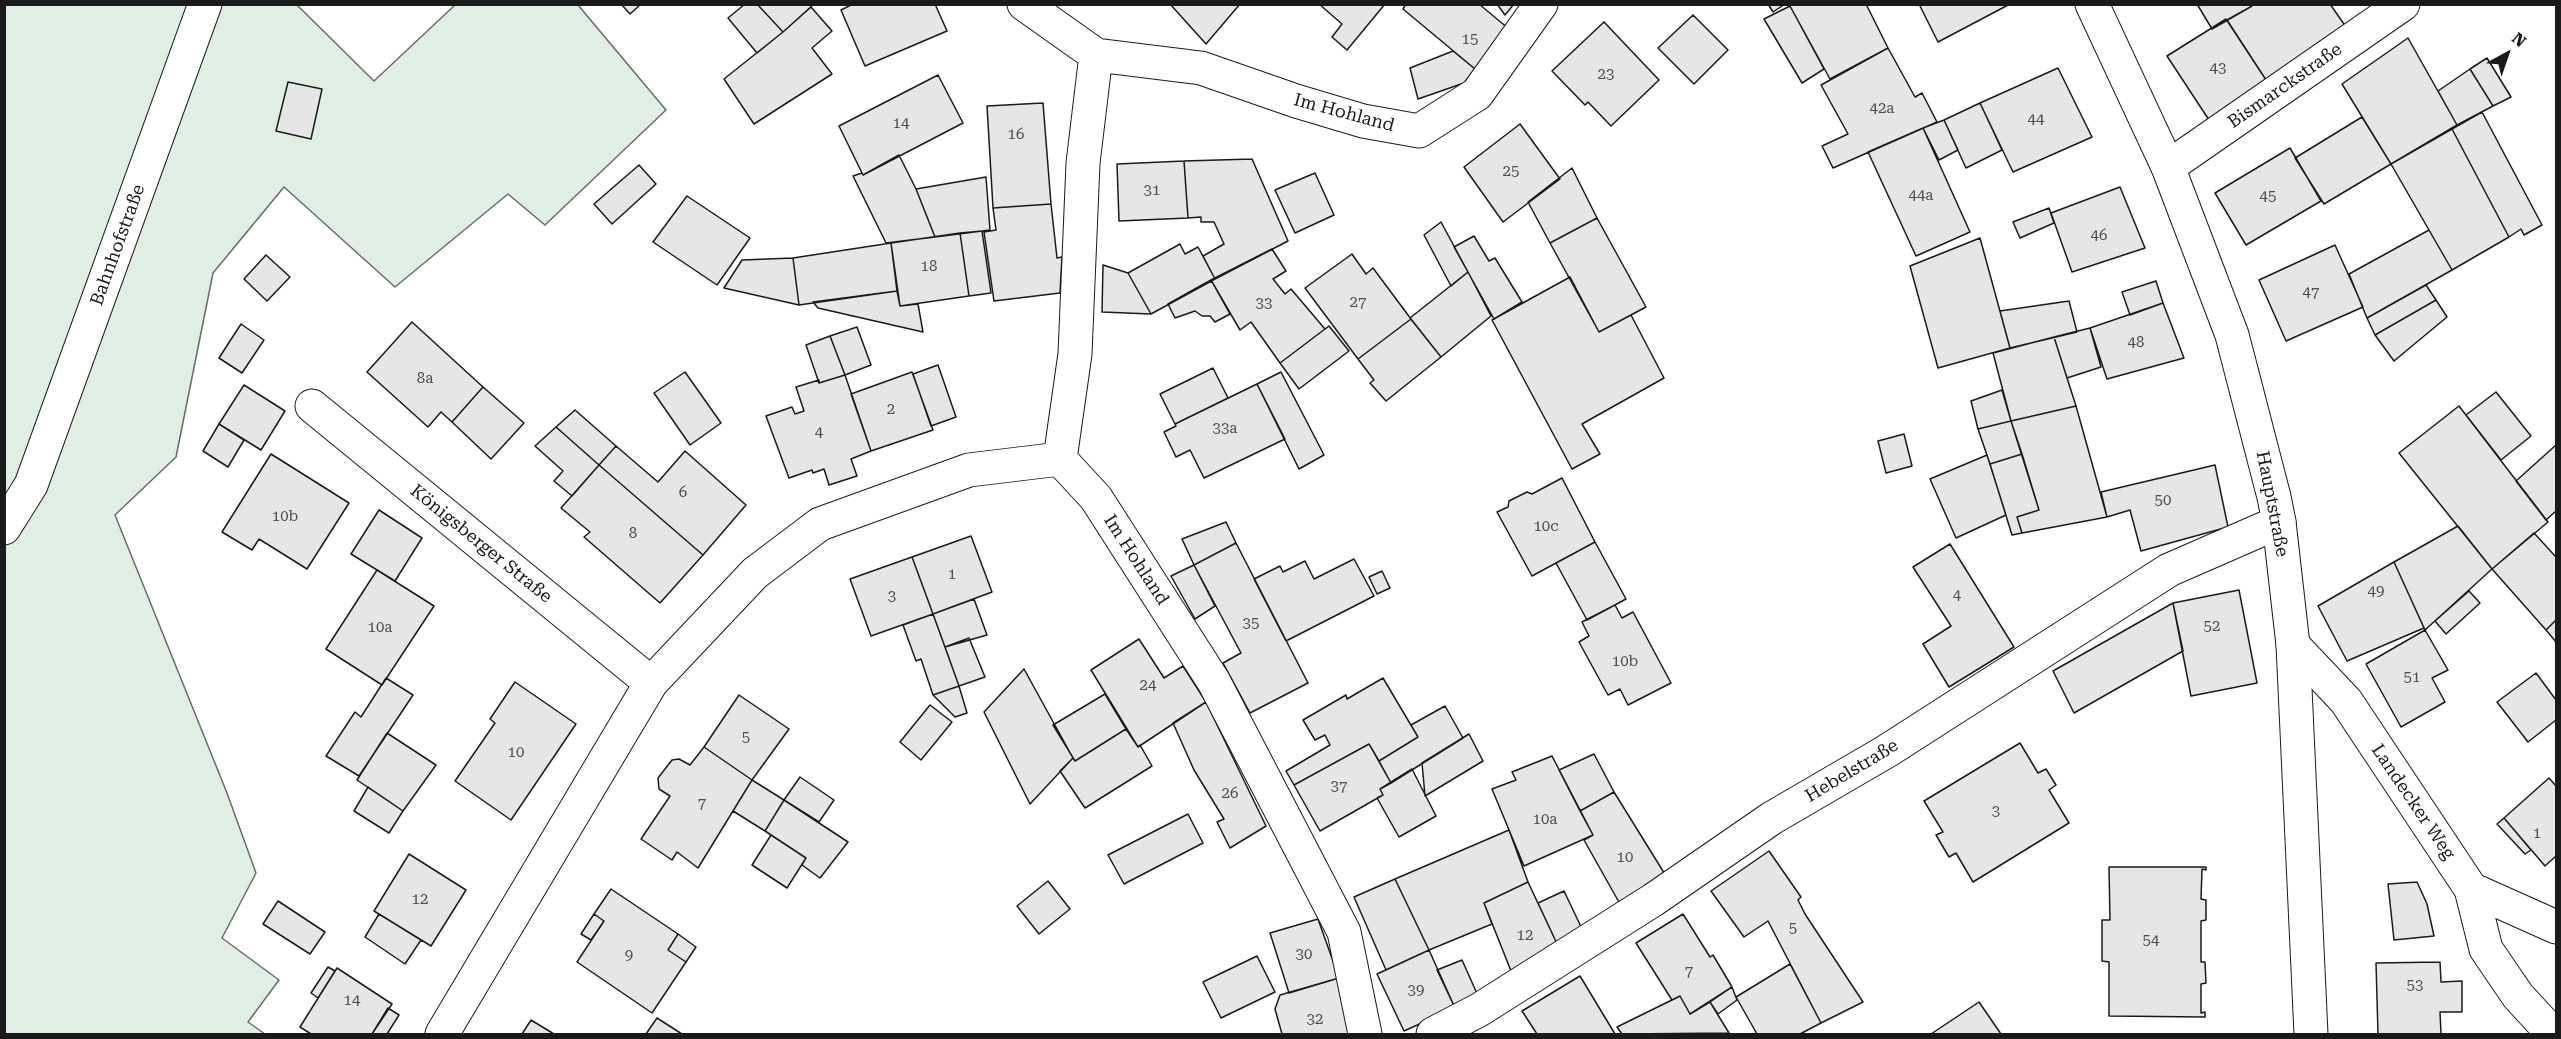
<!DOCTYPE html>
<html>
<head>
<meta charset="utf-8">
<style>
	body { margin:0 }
	#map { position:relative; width:2561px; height:1039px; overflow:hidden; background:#fff; font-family:"Roboto Serif",serif }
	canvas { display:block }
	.frame { position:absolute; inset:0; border:6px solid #1a1a1a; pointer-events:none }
	.north { position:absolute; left:2477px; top:24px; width:60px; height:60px; -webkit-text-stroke:4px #fff; paint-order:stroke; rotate:40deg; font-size:16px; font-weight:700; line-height:24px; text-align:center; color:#1a1a1a }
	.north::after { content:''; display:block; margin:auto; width:21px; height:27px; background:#1a1a1a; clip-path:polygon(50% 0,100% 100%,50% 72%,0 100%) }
</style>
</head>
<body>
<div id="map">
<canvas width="2561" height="1039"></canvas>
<div class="frame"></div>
<div class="north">N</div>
</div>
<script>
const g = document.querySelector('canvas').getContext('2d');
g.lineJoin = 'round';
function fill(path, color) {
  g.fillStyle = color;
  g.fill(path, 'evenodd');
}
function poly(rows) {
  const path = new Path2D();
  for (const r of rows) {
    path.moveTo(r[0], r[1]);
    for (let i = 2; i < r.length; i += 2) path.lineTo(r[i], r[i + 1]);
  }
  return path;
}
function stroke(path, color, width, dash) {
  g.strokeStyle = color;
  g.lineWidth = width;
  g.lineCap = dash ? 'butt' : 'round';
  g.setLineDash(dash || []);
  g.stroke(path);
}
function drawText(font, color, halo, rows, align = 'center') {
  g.font = font + ' "Roboto Serif",serif';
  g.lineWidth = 4.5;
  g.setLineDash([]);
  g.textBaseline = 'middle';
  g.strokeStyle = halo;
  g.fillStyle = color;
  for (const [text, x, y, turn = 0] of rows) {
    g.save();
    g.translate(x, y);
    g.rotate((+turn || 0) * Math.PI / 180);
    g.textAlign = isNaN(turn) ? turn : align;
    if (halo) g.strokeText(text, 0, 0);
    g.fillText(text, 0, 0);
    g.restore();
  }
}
const green = poly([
	[5,5,297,5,374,81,455,5,578,5,666,110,545,225,508,194,395,287,284,187,213,273,176,457,115,515,227,793,256,873,222,938,279,980,248,1022,265,1034,5,1034,5,5]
]);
fill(green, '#e0efe3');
stroke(green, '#6a6a6a', 1.5);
const building = poly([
	[621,4,641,4,630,14,621,4],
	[745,4,757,4,783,32,757,53,728,18,745,4],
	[757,4,814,4,783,32,757,4],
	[853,4,935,4,947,31,865,66,841,10,853,4],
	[1170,4,1240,4,1206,44,1170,4],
	[1319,4,1385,4,1347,50,1332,37,1342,24,1319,4],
	[1406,4,1479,4,1509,29,1475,69,1403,9,1406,4],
	[1497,4,1514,4,1505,15,1497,4],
	[1768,4,1785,4,1773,12,1768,4],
	[1793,4,1866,4,1888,48,1830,79,1790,6,1793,4],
	[1919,4,2010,4,1938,42,1919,4],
	[2197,4,2251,4,2252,6,2212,29,2197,4],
	[2251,4,2330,4,2346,27,2268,83,2227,20,2252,6,2251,4],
	[1790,6,1824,69,1802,83,1764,19,1790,6],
	[811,7,832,31,812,48,832,74,754,124,724,79,783,32,811,7],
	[1693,15,1728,50,1694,84,1658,48,1693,15],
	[2226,19,2268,83,2209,120,2167,56,2226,19],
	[1604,22,1659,80,1611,126,1588,102,1585,105,1552,71,1604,22],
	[2408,38,2457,125,2391,164,2342,84,2408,38],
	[1888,48,1915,97,1922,93,1937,122,1833,168,1822,146,1848,134,1821,85,1888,48],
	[1453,51,1475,69,1464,83,1418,99,1410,68,1453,51],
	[2487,58,2511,97,2493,106,2470,69,2487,58],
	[2058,68,2092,137,2013,172,1980,103,2058,68],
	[2470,69,2493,106,2457,125,2438,91,2470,69],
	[938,75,963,123,863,175,839,126,938,75],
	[288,82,322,89,311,139,276,131,288,82],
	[1043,103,1051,204,993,208,987,106,1043,103],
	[1980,103,2002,150,1966,168,1944,120,1980,103],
	[2482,112,2542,225,2524,235,2521,229,2509,237,2452,129,2482,112],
	[2362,117,2391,164,2324,204,2295,158,2362,117],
	[1944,120,1958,150,1939,160,1923,128,1944,120],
	[1520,124,1560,179,1503,222,1464,167,1520,124],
	[1923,128,1970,232,1916,256,1868,152,1923,128],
	[2452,129,2509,237,2452,270,2391,164,2452,129],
	[2290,148,2321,201,2246,245,2215,193,2290,148],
	[899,155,916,189,935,237,886,243,853,176,862,173,863,175,899,155],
	[1252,159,1288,241,1215,279,1203,256,1224,244,1214,222,1201,222,1201,217,1188,218,1184,161,1252,159],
	[1184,161,1188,218,1119,221,1117,164,1184,161],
	[639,165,656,184,612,224,594,204,639,165],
	[1572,168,1597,218,1550,243,1528,202,1572,168],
	[1315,173,1334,215,1295,233,1275,190,1315,173],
	[986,177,990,230,935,237,916,189,986,177],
	[2120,187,2145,248,2072,272,2051,213,2120,187],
	[687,196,750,238,717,285,653,242,687,196],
	[1051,204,1057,258,1062,257,1060,293,994,301,984,232,996,230,993,208,1051,204],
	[2049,208,2054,223,2020,238,2013,222,2049,208],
	[1597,218,1646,307,1599,332,1550,243,1597,218],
	[1441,222,1468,272,1451,286,1424,235,1441,222],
	[2429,230,2452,270,2367,318,2349,274,2429,230],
	[982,231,991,293,969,296,960,233,982,231],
	[960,233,969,296,900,306,891,243,960,233],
	[1474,236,1489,261,1495,258,1522,302,1494,319,1454,247,1474,236],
	[1980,238,2010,348,1938,368,1910,266,1980,238],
	[891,243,897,291,799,305,793,258,891,243],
	[1180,244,1185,254,1198,247,1215,279,1151,314,1128,273,1180,244],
	[2335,245,2363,307,2286,341,2259,280,2335,245],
	[1272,249,1286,271,1273,279,1285,294,1291,289,1325,329,1280,363,1251,322,1240,330,1211,280,1272,249],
	[1352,254,1366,274,1373,268,1411,319,1358,359,1305,288,1352,254],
	[266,255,290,277,267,301,244,279,266,255],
	[793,258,799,305,724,288,742,260,793,258],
	[1103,265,1128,273,1151,314,1102,312,1103,265],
	[1468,272,1491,316,1441,357,1410,318,1468,272],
	[1570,277,1599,332,1631,315,1664,378,1582,424,1600,454,1572,469,1492,320,1570,277],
	[1211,280,1230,314,1215,322,1210,316,1202,316,1195,311,1175,318,1168,304,1211,280],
	[2156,281,2163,303,2130,315,2122,292,2156,281],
	[2426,285,2436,300,2375,335,2367,318,2426,285],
	[897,291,900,306,918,304,923,332,818,308,813,302,897,291],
	[2436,300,2447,317,2394,361,2375,335,2436,300],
	[2069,301,2077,332,2010,348,2000,311,2069,301],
	[2163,303,2184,358,2107,379,2090,328,2163,303],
	[1411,319,1441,357,1386,401,1370,383,1374,380,1358,359,1411,319],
	[412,322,483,387,452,422,441,412,428,427,367,372,412,322],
	[241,324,264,340,242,373,219,358,241,324],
	[1329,326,1349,351,1299,389,1280,363,1329,326],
	[857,327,871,365,845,375,830,336,857,327],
	[2090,328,2101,367,2067,378,2054,337,2090,328],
	[830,336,845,375,819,383,806,345,830,336],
	[2054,337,2076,406,2011,421,1993,353,2054,337],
	[938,365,956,417,931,426,913,374,938,365],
	[1213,368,1228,398,1175,424,1160,394,1213,368],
	[685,372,721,423,690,445,654,393,685,372],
	[912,372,933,430,871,451,851,394,912,372],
	[1281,372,1324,455,1299,469,1257,384,1281,372],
	[845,375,871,451,851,459,857,476,829,485,824,469,813,473,812,470,789,478,766,416,792,407,795,414,804,411,796,387,819,380,819,383,845,375],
	[1257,384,1285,439,1204,478,1190,450,1176,457,1164,432,1176,426,1175,424,1257,384],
	[244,385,285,411,261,450,219,424,244,385],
	[483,387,524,423,491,459,452,422,483,387],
	[2002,390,2011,421,1978,429,1971,401,2002,390],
	[2496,392,2531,436,2501,460,2466,415,2496,392],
	[2076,406,2107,517,2022,533,2017,517,2039,510,2011,421,2076,406],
	[2459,406,2548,522,2492,569,2399,453,2459,406],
	[575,410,616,446,599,465,556,427,575,410],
	[2011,421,2022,454,1990,464,1978,429,2011,421],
	[219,424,244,440,228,467,203,451,219,424],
	[556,427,599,465,572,496,554,481,563,471,535,446,556,427],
	[1904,434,1912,466,1886,473,1878,441,1904,434],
	[2556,445,2556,511,2546,520,2516,481,2556,445],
	[616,446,658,482,685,451,746,505,703,555,599,465,616,446],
	[271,454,349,503,307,569,259,539,252,550,222,532,271,454],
	[2022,454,2039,510,2017,517,2022,533,2012,535,1990,464,2022,454],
	[1987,455,2006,515,1956,538,1930,479,1987,455],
	[599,465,703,555,660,603,584,537,590,532,561,508,599,465],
	[2215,465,2228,527,2141,551,2130,510,2107,517,2101,492,2215,465],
	[1562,478,1595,542,1532,576,1497,512,1508,507,1509,501,1527,492,1532,494,1562,478],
	[379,510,422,538,395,581,351,554,379,510],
	[1226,522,1236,543,1194,565,1182,539,1226,522],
	[2458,526,2492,569,2425,630,2394,562,2458,526],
	[2534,533,2556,557,2556,620,2546,630,2492,569,2534,533],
	[971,536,992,592,933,614,912,557,971,536],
	[1595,542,1626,599,1587,620,1556,563,1595,542],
	[1236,543,1308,683,1250,713,1223,663,1241,653,1194,565,1236,543],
	[1950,544,2014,647,1949,687,1923,644,1951,626,1913,567,1950,544],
	[912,557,933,614,871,636,850,579,912,557],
	[1354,559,1374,596,1286,641,1254,579,1280,566,1283,572,1305,561,1314,579,1354,559],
	[2394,562,2424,628,2347,661,2318,606,2394,562],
	[1194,565,1215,606,1195,619,1171,576,1194,565],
	[377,570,434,606,382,685,326,649,377,570],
	[1382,571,1390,588,1377,594,1369,577,1382,571],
	[2239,590,2257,683,2191,696,2173,603,2239,590],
	[2469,591,2480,603,2446,634,2435,621,2469,591],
	[974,599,987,635,945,647,933,614,974,599],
	[2173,603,2183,651,2074,713,2053,671,2173,603],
	[1615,605,1622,618,1633,612,1671,683,1628,705,1620,689,1608,695,1579,642,1589,636,1582,622,1615,605],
	[933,614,959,686,933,695,921,659,916,661,903,625,933,614],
	[2556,620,2556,642,2546,630,2556,620],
	[2425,630,2448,670,2432,678,2445,702,2401,727,2366,664,2425,630],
	[969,638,985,677,959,686,945,647,969,638],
	[1139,639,1164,678,1183,666,1206,702,1138,747,1091,670,1139,639],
	[1024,669,1073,758,1030,804,984,712,1024,669],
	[2536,673,2556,700,2556,720,2528,742,2497,702,2536,673],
	[386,678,413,695,359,776,326,756,355,712,361,717,386,678],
	[1383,678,1418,737,1379,761,1369,744,1294,785,1286,771,1330,745,1325,735,1315,740,1303,720,1346,695,1347,699,1383,678],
	[515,682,576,724,511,820,455,781,495,723,490,719,515,682],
	[959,686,967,713,955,717,933,695,959,686],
	[1105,694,1126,729,1075,761,1053,725,1105,694],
	[739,695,789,729,752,780,704,747,739,695],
	[1206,702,1266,826,1230,848,1217,822,1224,819,1194,770,1173,723,1206,702],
	[930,705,952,722,921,760,900,742,930,705],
	[1445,706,1463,738,1391,783,1379,761,1418,737,1411,725,1445,706],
	[1126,729,1138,747,1140,745,1152,766,1085,808,1060,771,1073,758,1075,761,1126,729],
	[387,733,436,765,403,811,357,780,387,733],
	[1469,734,1483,761,1425,796,1422,763,1469,734],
	[2020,743,2038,773,2046,769,2056,785,2049,790,2069,823,1973,882,1956,853,1949,857,1936,835,1943,832,1924,801,2020,743],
	[1369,744,1391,783,1380,789,1383,795,1320,831,1294,785,1369,744],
	[704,747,752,780,698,868,677,852,672,860,641,839,670,796,659,789,658,778,672,760,679,759,690,765,704,747],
	[1594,754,1614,792,1580,811,1559,770,1594,754],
	[1552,756,1593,835,1524,866,1492,789,1516,780,1512,772,1552,756],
	[1412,769,1436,816,1399,837,1377,798,1383,795,1380,789,1412,769],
	[800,777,834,800,819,822,784,800,800,777],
	[2549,778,2556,786,2556,856,2545,866,2504,818,2549,778],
	[752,780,784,800,765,831,733,811,752,780],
	[368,787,403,811,389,833,354,811,368,787],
	[1614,792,1666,876,1620,904,1584,840,1593,835,1580,811,1614,792],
	[784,800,848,842,820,878,802,865,806,858,765,831,784,800],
	[1188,814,1203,843,1124,884,1108,855,1188,814],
	[2504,818,2531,850,2525,854,2497,824,2504,818],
	[1509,830,1528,882,1484,903,1492,924,1429,950,1395,879,1509,830],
	[771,835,806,858,787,888,752,865,771,835],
	[1769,851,1801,897,1798,900,1805,914,1863,1002,1821,1023,1768,921,1744,937,1711,891,1769,851],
	[409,854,466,890,431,946,374,911,409,854],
	[2109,867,2206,867,2206,870,2202,869,2201,899,2206,900,2206,920,2201,921,2201,962,2205,962,2206,983,2201,984,2201,1013,2205,1012,2205,1017,2109,1016,2109,962,2102,961,2102,920,2110,920,2109,867],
	[1395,879,1429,950,1386,970,1354,897,1395,879],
	[1048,881,1070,909,1039,934,1017,906,1048,881],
	[1528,882,1559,948,1511,971,1484,903,1528,882],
	[2417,882,2427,904,2434,936,2394,940,2388,884,2417,882],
	[611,889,678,934,668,950,686,962,652,1013,577,962,604,921,594,914,611,889],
	[1564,891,1584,933,1559,948,1538,903,1564,891],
	[278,901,325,932,310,954,263,924,278,901],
	[379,914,421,940,405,964,365,937,379,914],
	[594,914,604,921,591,940,581,934,594,914],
	[1683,914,1710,957,1713,955,1732,987,1690,1014,1680,996,1672,1000,1636,943,1683,914],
	[1318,919,1339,978,1289,993,1270,933,1318,919],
	[678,934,696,947,686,962,668,950,678,934],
	[1429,950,1455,1008,1404,1031,1377,974,1429,950],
	[1257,956,1275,992,1221,1018,1203,982,1257,956],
	[1462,960,1479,998,1455,1008,1437,970,1462,960],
	[2440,962,2441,982,2462,981,2462,1012,2440,1012,2441,1034,2378,1034,2376,963,2440,962],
	[1790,964,1821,1023,1800,1034,1757,1034,1736,997,1790,964],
	[328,967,335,971,318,998,311,993,328,967],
	[337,968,392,1004,372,1034,311,1034,300,1027,337,968],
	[1580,976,1615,1034,1537,1034,1522,1011,1580,976],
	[1339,978,1351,1034,1282,1034,1275,1009,1280,995,1339,978],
	[1732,987,1737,1000,1718,1014,1710,1002,1732,987],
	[1680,996,1690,1014,1710,1002,1729,1033,1622,1034,1617,1027,1680,996],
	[1979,1002,2001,1034,1931,1034,1979,1002],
	[388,1008,399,1015,387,1034,372,1034,388,1008],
	[657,1018,682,1034,646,1034,657,1018],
	[531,1020,554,1034,522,1034,531,1020]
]);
fill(building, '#e6e6e6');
stroke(building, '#1a1a1a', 1.5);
const street = poly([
	[1024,4,1096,55,1201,68,1296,101,1363,121,1419,131,1477,94,1541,4],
	[1096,55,1083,163,1075,354,1060,459,1096,498,1214,682,1344,932,1365,1034],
	[2168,167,2403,4],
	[312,406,651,683],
	[2293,645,2346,701,2471,889,2556,927],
	[2471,889,2486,949,2518,996,2553,1034],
	[442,1034,651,683,755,573,820,524,969,470,1060,459],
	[1433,1034,1479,1010,1653,900,1772,818,1887,751,2169,570,2279,522]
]);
const secondary = poly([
	[4,528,31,485,205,4]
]);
const primary = poly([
	[2092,4,2168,167,2232,335,2274,497,2279,522,2293,645,2311,1034]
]);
stroke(street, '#1a1a1a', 35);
stroke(secondary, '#1a1a1a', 35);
stroke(primary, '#1a1a1a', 35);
stroke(street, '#fff', 33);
stroke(secondary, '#fff', 33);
stroke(primary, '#fff', 33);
drawText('15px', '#4d4d4d', null, [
	["15",1470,40],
	["43",2218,69],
	["23",1606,75],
	["42a",1882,109],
	["44",2036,120],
	["14",901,124],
	["16",1016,135],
	["25",1511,172],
	["31",1152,191],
	["44a",1921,196],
	["45",2268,197],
	["46",2099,236],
	["18",929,267],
	["47",2311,293],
	["27",1358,303],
	["33",1264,304],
	["48",2136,343],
	["8a",425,379],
	["2",891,410],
	["33a",1225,429],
	["4",819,433],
	["6",683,493],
	["50",2163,501],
	["10b",285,517],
	["10c",1546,527],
	["8",633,534],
	["1",952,575],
	["49",2376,592],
	["4",1957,596],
	["3",892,597],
	["35",1251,624],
	["52",2212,627],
	["10a",380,628],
	["10b",1625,662],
	["51",2412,678],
	["24",1148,686],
	["5",746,738],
	["10",516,753],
	["37",1339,787],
	["26",1230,794],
	["7",702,804],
	["3",1996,812],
	["10a",1545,820],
	["1",2537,834],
	["10",1625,858],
	["12",420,900],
	["5",1793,929],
	["12",1525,936],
	["54",2151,941],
	["30",1304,955],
	["9",629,956],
	["7",1689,972],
	["53",2415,986],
	["39",1416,991],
	["14",352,1001],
	["32",1315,1020]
]);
drawText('18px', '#1a1a1a', '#fff', [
	["Bismarckstraße",2285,86,-35],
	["Im Hohland",1344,113,15],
	["Bahnhofstraße",118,245,-70],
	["Hauptstraße",2272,504,79],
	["Königsberger Straße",481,544,39],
	["Im Hohland",1136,560,57],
	["Hebelstraße",1852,771,-31],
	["Landecker Weg",2413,802,56]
]);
</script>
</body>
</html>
